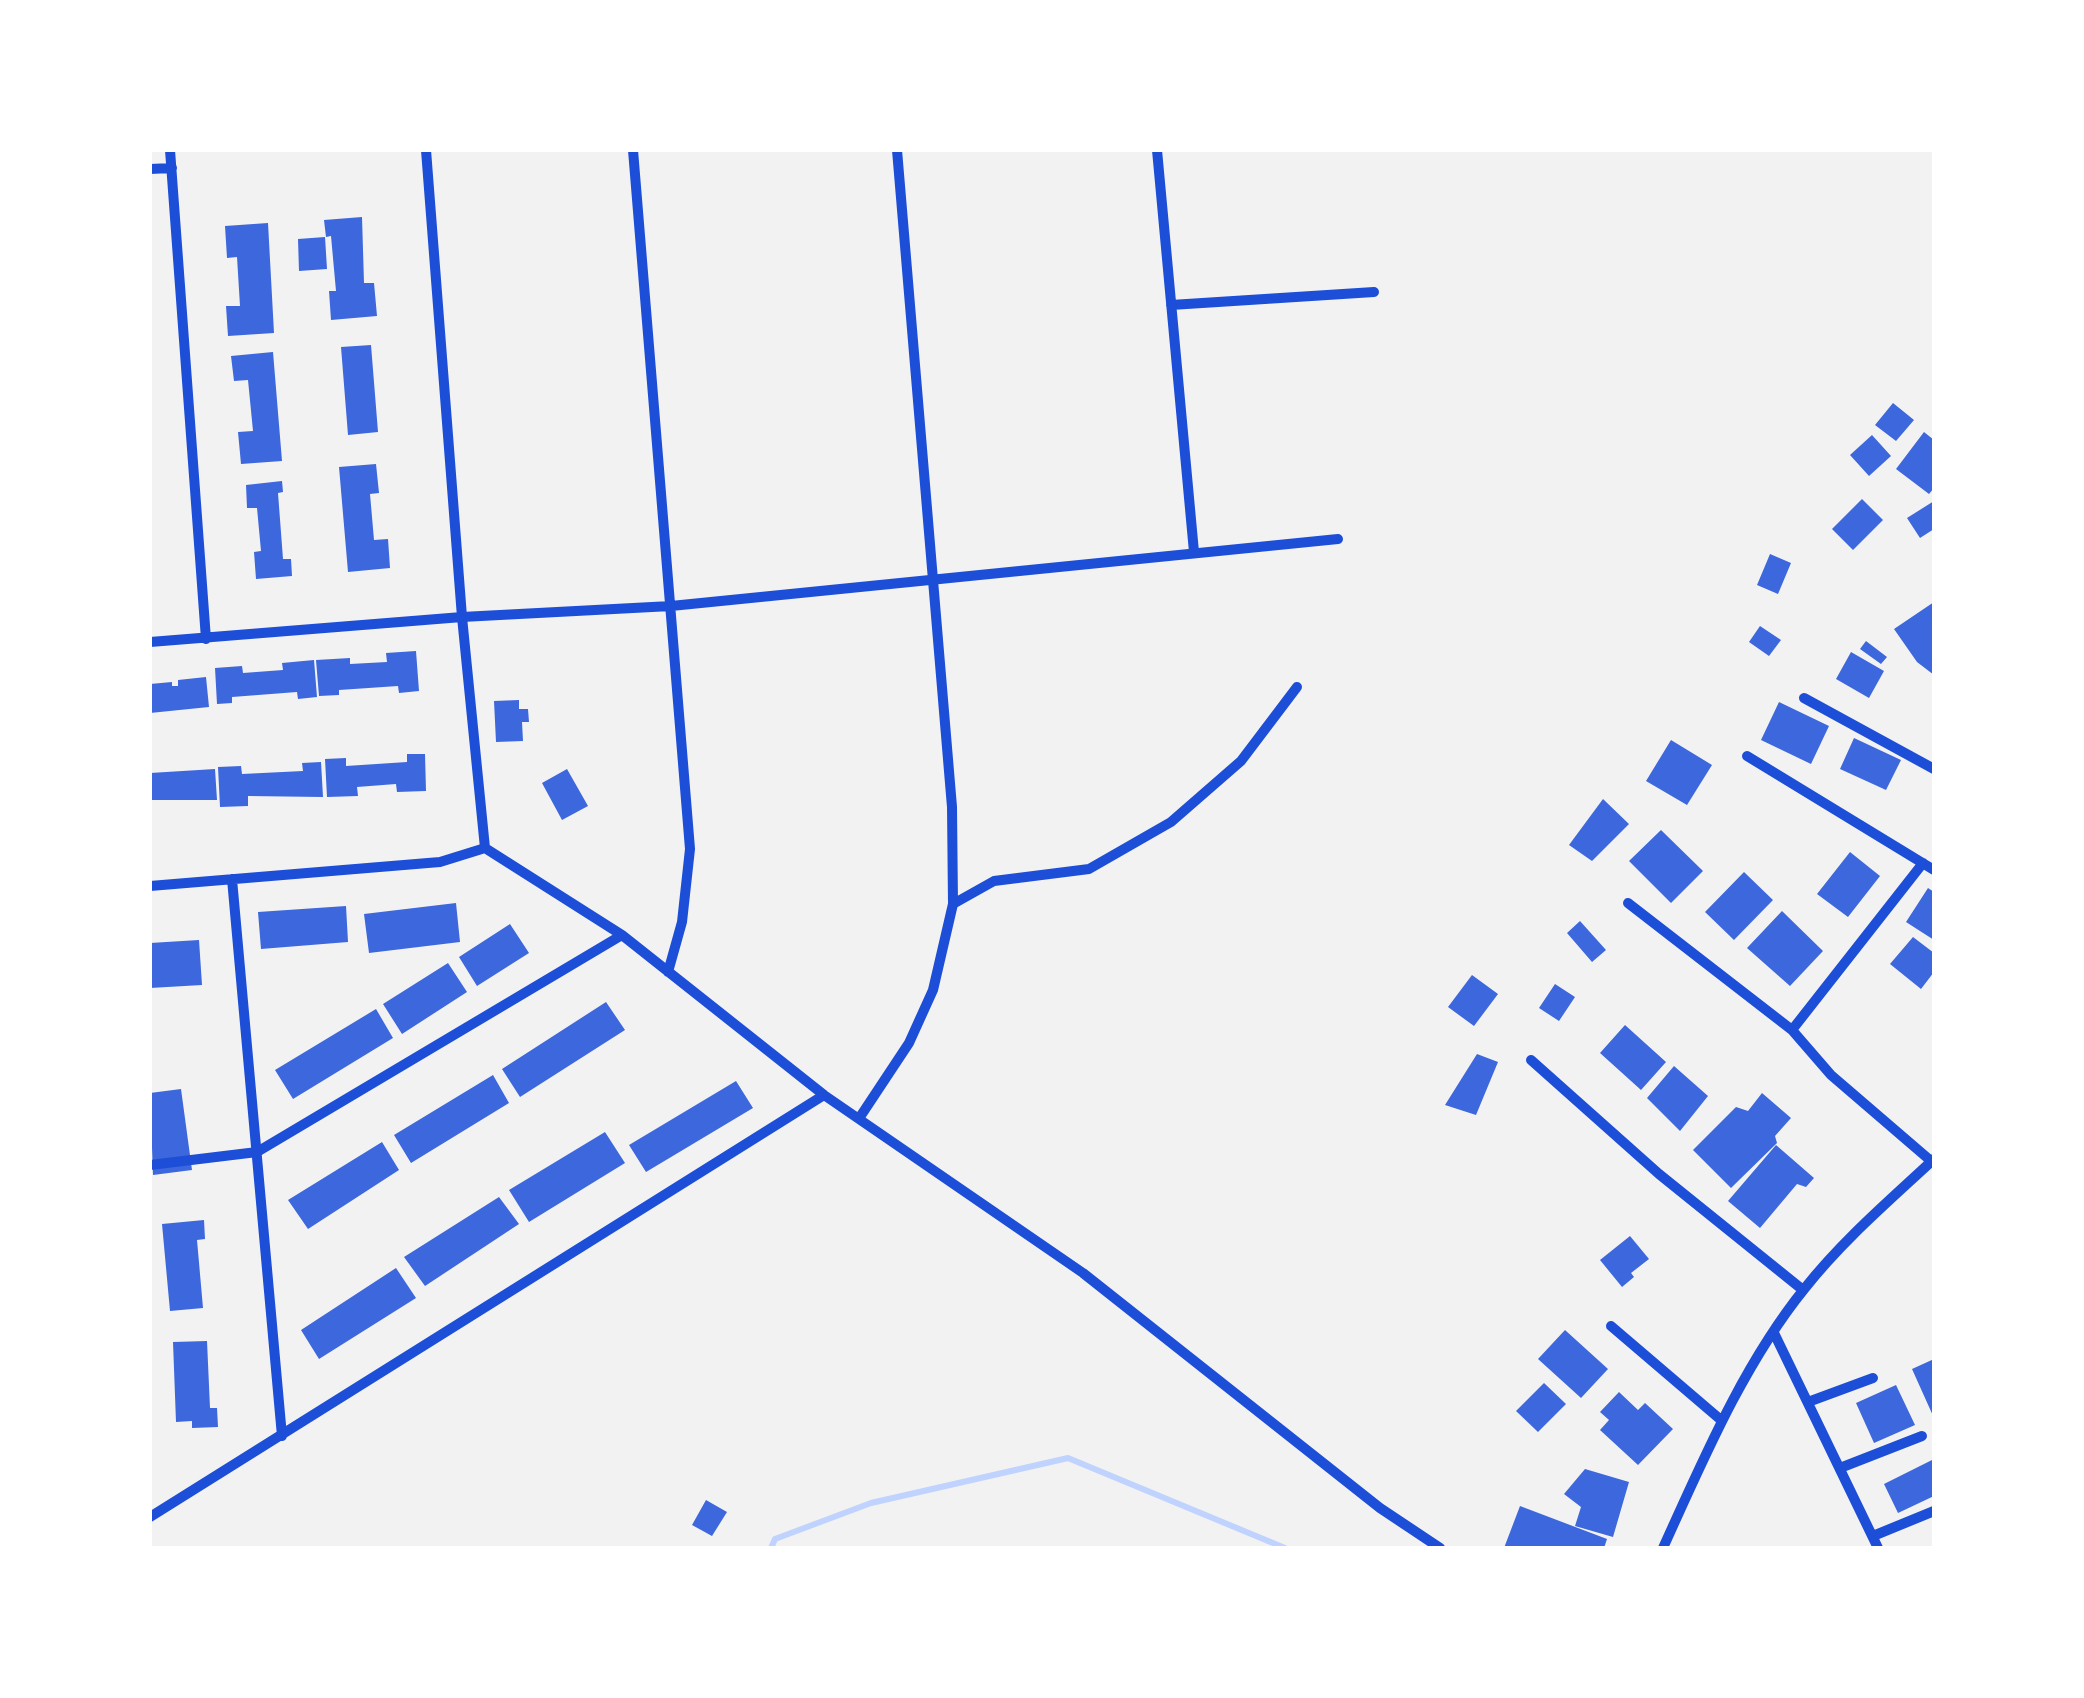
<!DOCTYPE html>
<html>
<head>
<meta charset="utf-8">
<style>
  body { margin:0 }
  #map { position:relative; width:2084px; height:1698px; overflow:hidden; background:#f2f2f2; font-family:"Asap Condensed",sans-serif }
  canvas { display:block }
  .frame { position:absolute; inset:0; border:152px solid #fff; pointer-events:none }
</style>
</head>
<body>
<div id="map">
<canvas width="2084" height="1698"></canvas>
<div class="frame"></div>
</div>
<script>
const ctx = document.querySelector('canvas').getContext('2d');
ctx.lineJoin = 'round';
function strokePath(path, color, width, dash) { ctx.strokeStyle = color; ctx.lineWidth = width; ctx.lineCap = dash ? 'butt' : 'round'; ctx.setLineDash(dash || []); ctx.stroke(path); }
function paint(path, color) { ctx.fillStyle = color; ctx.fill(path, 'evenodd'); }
const stream = new Path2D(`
  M771,1548L775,1539L871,1503L1068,1458L1285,1548`);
const building = new Path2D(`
  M362,217L364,283H374L377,316L331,320L329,291H336L331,236L326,237L324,220Z
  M268,223L274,333L228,336L226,306H240L237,257L227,258L225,226Z
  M325,237L327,269L299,271L298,239Z
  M371,345L378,432L348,435L341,347Z
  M273,352L282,461L241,464L238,432L253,431L248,380L234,381L231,356Z
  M1893,403L1914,420L1896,441L1875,425Z
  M1924,432L1934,440V488L1929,494L1896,469Z
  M1872,435L1891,456L1869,476L1850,455Z
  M376,464L379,493L370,494L374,540L388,539L390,568L348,572L339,467Z
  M282,481L283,492L278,493L283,559H291L292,576L256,579L254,552L261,551L257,508H247L246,485Z
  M1862,499L1883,520L1853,550L1832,529Z
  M1934,501V529L1920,538L1907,518Z
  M1770,554L1791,563L1778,594L1757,585Z
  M1934,602V675L1917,662L1894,629Z
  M1760,626L1781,640L1769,656L1749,642Z
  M1866,641L1887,657L1881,664L1860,649Z
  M416,651L419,691L399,693L398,686L339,690V695L319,696L316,660L350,658V664L387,662L386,653Z
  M1851,652L1884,671L1869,698L1836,679Z
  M314,660L317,697L298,699L297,692L232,697V703L217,704L215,668L242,666L243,673L283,670L282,663Z
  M206,677L209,707L150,713V684L172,682V686H178V680Z
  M519,700V709H528L529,722H522L523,741L496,742L494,701Z
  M1779,702L1829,726L1811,764L1761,740Z
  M1854,738L1901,760L1886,790L1840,769Z
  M1671,740L1712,765L1687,805L1646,781Z
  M407,754H425L426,791L397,792L396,784L357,787L358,796L327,797L325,759L346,758V766L407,762Z
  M321,762L323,797L248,796V806L220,807L218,767L241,766L242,774L303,771L302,763Z
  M215,769L217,800H150V773Z
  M567,769L588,806L562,820L542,783Z
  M1603,799L1629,824L1592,861L1569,845Z
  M1661,830L1703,871L1671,903L1629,861Z
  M1850,852L1880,876L1848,917L1817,894Z
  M1744,872L1773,900L1734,940L1705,912Z
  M1928,888L1934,892V940L1906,922Z
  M456,903L460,942L369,953L364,914Z
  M346,906L348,942L261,949L258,912Z
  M1782,911L1823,951L1790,986L1747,948Z
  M1580,921L1606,950L1592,962L1567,933Z
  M510,924L529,953L477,986L459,957Z
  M1913,937L1934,953V972L1921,989L1890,964Z
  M199,940L202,985L150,988V943Z
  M448,963L467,992L402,1034L383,1004Z
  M1472,975L1498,994L1474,1026L1448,1007Z
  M1555,984L1575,997L1559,1021L1539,1008Z
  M606,1002L625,1030L520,1097L502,1069Z
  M376,1009L393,1038L293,1099L275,1070Z
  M1625,1025L1666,1062L1641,1090L1600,1053Z
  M1477,1054L1498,1062L1476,1115L1445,1105Z
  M1674,1066L1708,1096L1680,1131L1647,1098Z
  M493,1075L509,1103L411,1163L394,1135Z
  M736,1081L753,1108L646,1172L629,1145Z
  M181,1089L192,1170L153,1175L150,1093Z
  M1762,1093L1791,1118L1775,1136L1777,1143L1731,1188L1693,1150L1736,1107L1748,1111Z
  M605,1132L625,1163L529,1222L509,1190Z
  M382,1142L399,1170L308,1229L288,1200Z
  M1776,1145L1814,1178L1806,1187L1797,1184L1760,1228L1728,1201Z
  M499,1197L519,1224L425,1286L404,1257Z
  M204,1220L205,1239L197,1240L203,1308L170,1311L162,1224Z
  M1630,1236L1649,1259L1631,1273L1634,1277L1622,1287L1600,1260Z
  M396,1268L416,1298L319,1359L301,1330Z
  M1565,1330L1608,1369L1581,1398L1538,1359Z
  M207,1341L210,1408H217L218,1427L192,1428V1421L176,1422L173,1342Z
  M1934,1359V1418L1912,1369Z
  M1544,1383L1566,1404L1538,1432L1516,1411Z
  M1896,1385L1915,1425L1874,1443L1856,1403Z
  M1619,1392L1638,1410L1645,1403L1673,1429L1638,1465L1600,1430L1609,1420L1600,1412Z
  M1932,1460L1934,1496L1898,1513L1884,1484Z
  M1585,1469L1629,1482L1613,1537L1575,1526L1581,1507L1564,1494Z
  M706,1500L727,1512L712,1536L692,1525Z
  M1520,1506L1607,1539L1604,1548H1504Z`);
const minor = new Path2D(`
  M170,150L206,639
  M426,150L462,617L485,848
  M633,150L690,849L682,922L668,972
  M1157,150L1194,552
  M150,169L172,168
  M1171,305L1374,292
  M150,642L462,617L671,606L1338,539
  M1804,698L1934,769
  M1747,756L1934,870
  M232,879L282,1436
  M150,886L440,862L485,848L622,935L824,1095L1083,1273L1380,1508L1440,1548
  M1628,903L1792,1030L1831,1075L1931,1161
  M953,904L994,881L1089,869L1171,822L1241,761L1297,687
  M1792,1030L1923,863
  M1531,1060L1659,1174L1803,1290
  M860,1117L909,1043L933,990L953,904L952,807L897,150
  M150,1165L257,1152L622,935
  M1611,1326L1721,1420
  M1774,1333L1878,1548
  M1808,1402L1873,1378
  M1840,1468L1922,1436
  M150,1517L824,1095
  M1873,1536L1934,1511
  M1663,1548C1703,1460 1744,1363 1805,1288C1843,1240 1890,1200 1934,1159`);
strokePath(stream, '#bfd3fe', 6);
paint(building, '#3d67dc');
strokePath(minor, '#1d4ed8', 10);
</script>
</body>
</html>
